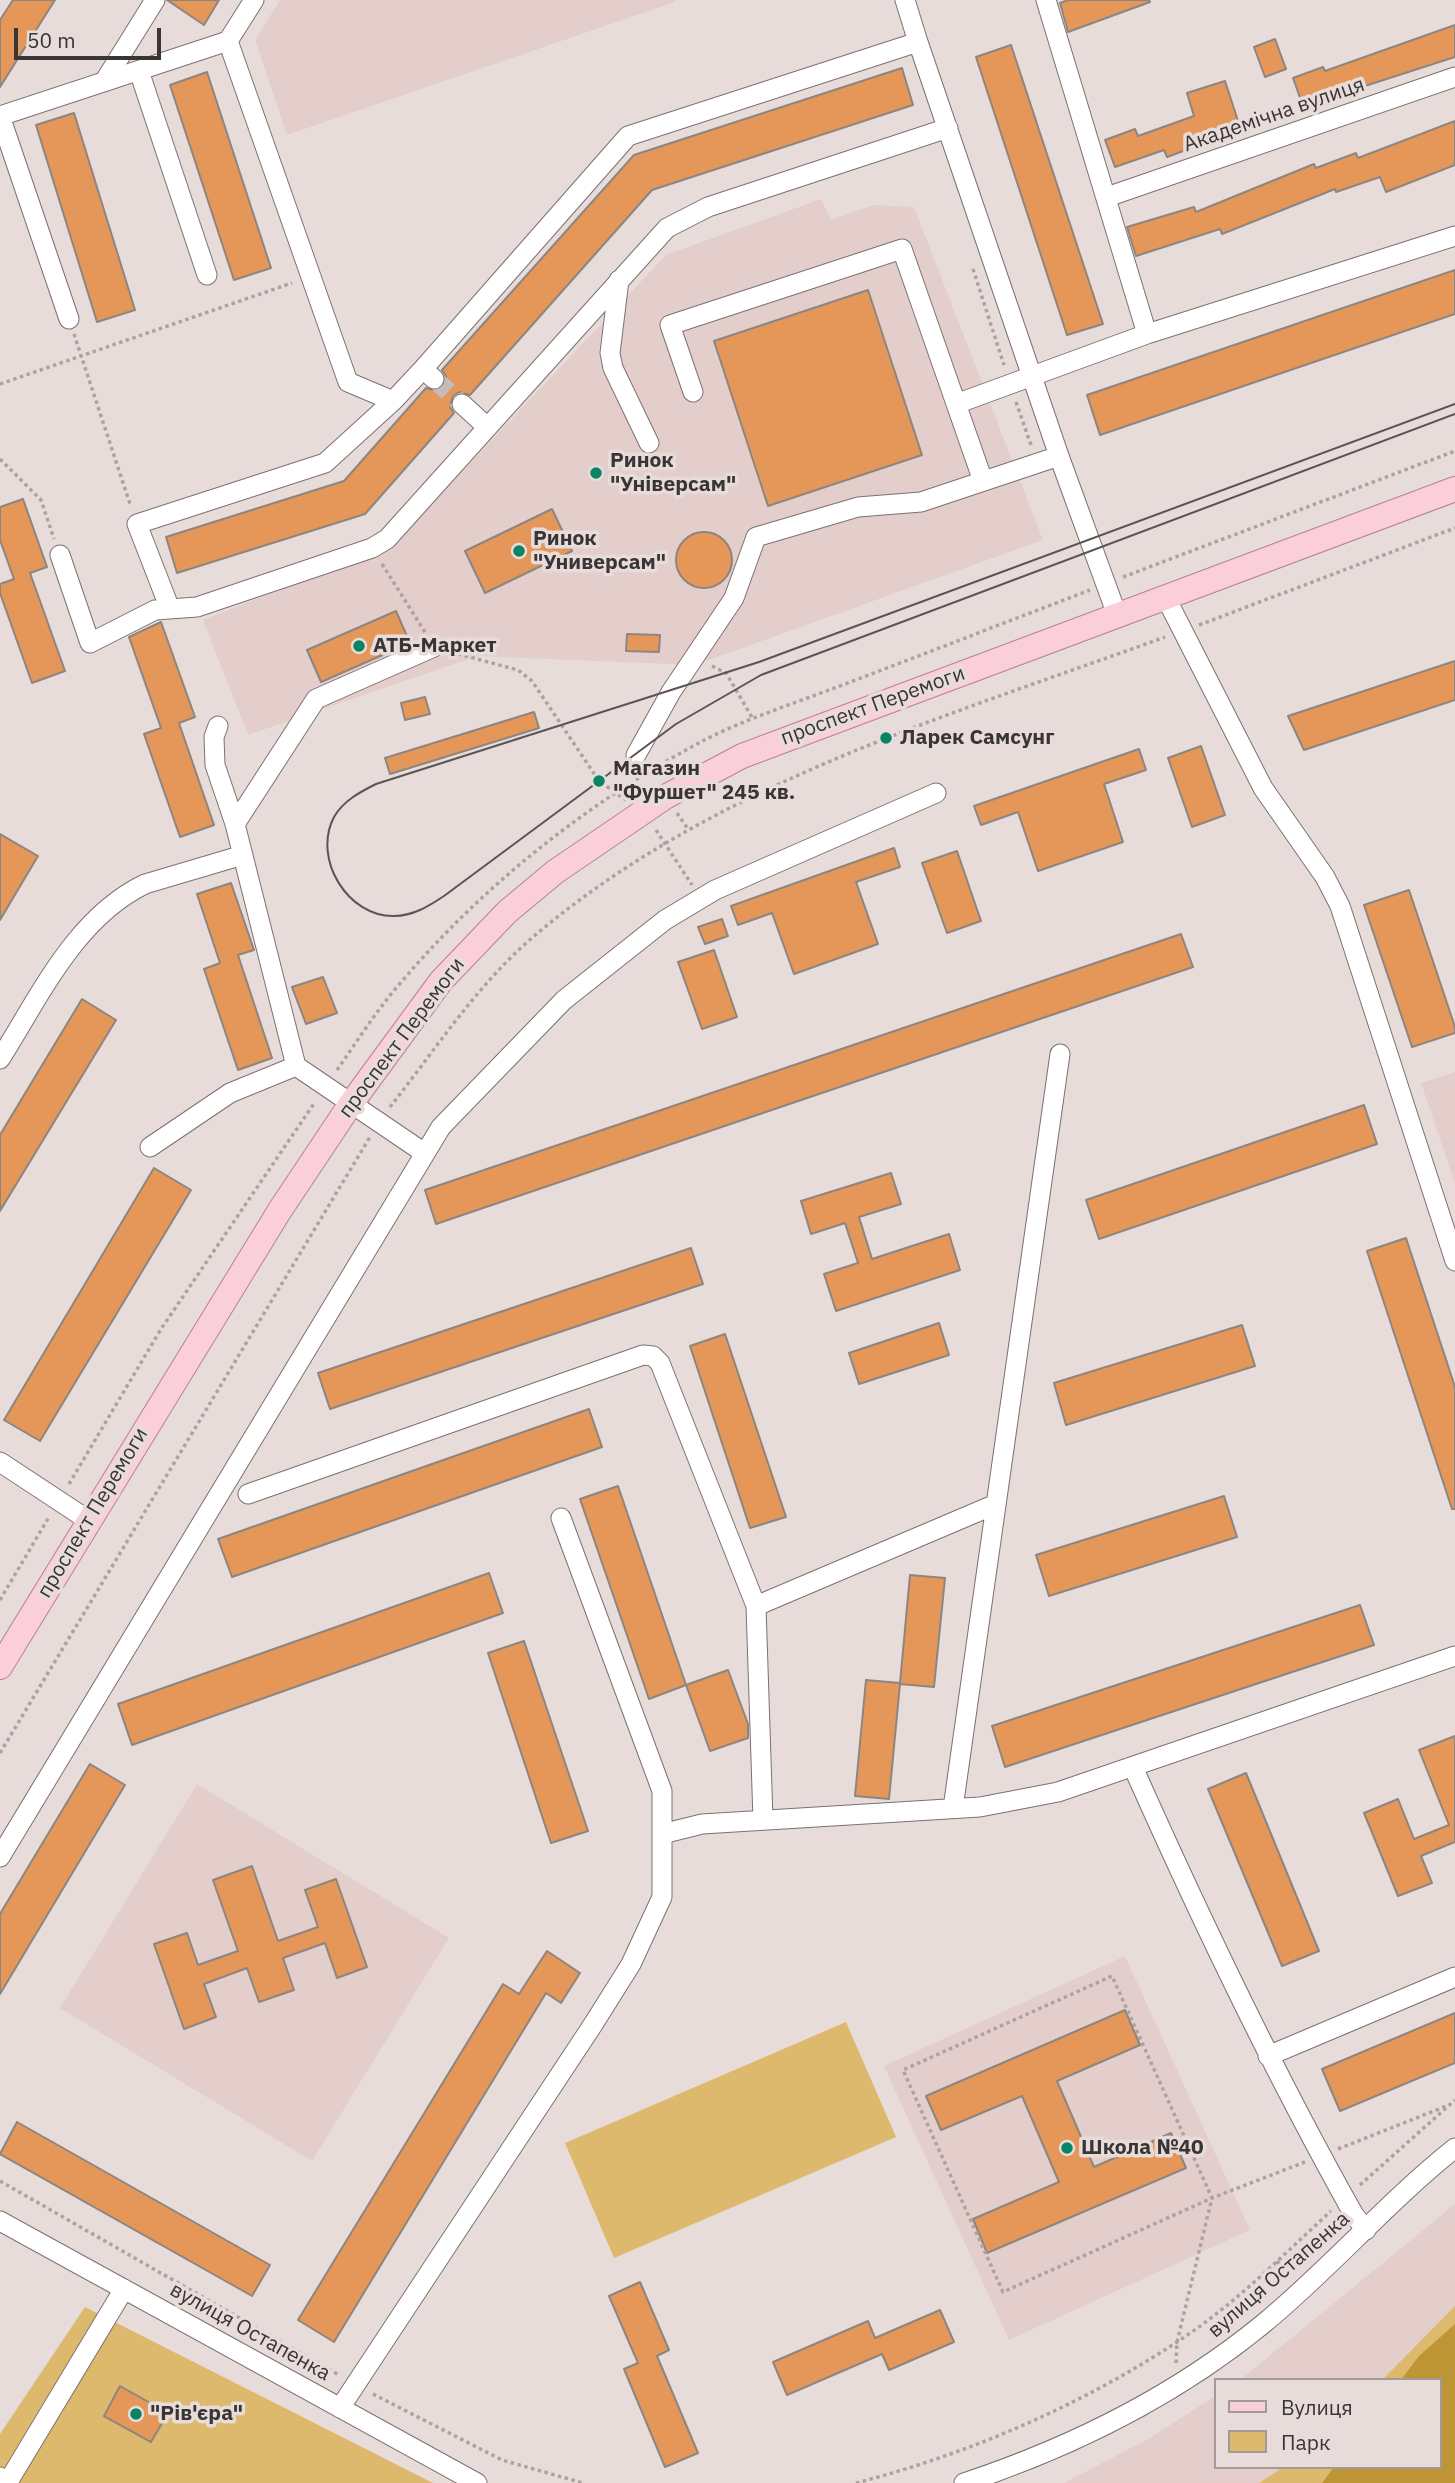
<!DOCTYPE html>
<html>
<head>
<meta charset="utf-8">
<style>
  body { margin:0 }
  #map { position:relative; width:1455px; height:2483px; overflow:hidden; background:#e8dcda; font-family:"IBM Plex Sans",sans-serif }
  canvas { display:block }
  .legend { position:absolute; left:1214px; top:2378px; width:228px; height:91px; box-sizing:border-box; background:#e8dcda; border:2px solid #a29998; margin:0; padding:9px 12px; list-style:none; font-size:21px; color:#393534 }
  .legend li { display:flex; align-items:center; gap:14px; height:35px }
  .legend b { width:35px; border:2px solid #a29998 }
  .scale { position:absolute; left:14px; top:28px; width:147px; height:32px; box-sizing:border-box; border:4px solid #393534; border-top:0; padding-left:9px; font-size:21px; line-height:24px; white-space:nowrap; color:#393534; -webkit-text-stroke:5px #e8dcda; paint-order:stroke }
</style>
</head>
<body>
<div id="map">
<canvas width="1455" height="2483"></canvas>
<ul class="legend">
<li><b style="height:9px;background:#facfda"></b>Вулиця</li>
<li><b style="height:19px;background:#dcb96d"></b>Парк</li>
</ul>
<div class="scale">50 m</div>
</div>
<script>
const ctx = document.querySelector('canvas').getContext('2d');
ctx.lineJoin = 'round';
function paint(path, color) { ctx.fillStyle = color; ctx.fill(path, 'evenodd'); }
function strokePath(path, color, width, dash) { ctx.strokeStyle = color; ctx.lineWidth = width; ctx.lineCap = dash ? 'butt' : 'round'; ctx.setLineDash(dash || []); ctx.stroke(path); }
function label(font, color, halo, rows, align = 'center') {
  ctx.font = font + ' "IBM Plex Sans",sans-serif'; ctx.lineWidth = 7; ctx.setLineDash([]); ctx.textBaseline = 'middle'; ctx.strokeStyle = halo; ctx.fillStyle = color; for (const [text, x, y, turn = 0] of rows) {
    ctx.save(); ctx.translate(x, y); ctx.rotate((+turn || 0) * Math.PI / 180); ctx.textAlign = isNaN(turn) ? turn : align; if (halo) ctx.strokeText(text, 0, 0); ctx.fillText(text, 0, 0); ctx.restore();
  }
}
const built = new Path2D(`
  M280,0H675V2L287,135L255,40Z
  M821,199L831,220L873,205L914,207L1043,540L695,665L477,656L248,735L203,620L392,546L666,255Z
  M1455,1072V1184L1421,1083Z
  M197,1784L449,1938L312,2161L60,2008Z
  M1125,1956L1250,2230L1009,2340L884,2066Z
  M1455,2204V2306L1382,2380H1240Z
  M1215,2396V2467H1283L1259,2483H1064L1150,2438Z`);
const green = new Path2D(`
  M846,2022L896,2137L614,2258L565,2143Z
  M1455,2306V2483H1259L1283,2467H1439V2380H1382Z
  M85,2307L433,2483H0V2434Z`);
const forest = new Path2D(`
  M1455,2324V2483H1322L1334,2467H1439V2380H1401L1419,2356Z`);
const building = new Path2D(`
  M13,0H55L0,87V20Z
  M167,0H219L204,25Z
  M1068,0H1149L1150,2L1068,32L1060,3Z
  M1455,25V57L1303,106L1293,78L1323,67L1325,71Z
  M1275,39L1286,69L1265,77L1254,47Z
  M1011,45L1103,324L1067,335L976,57Z
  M902,68L913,105L652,190L470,395L459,392L453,396L450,407L454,413L365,514L177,573L166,537L344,481L426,388L437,391L443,387L446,376L442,370L634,155Z
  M207,72L271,268L234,280L170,85Z
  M1225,81L1240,127L1195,142L1197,146L1167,157L1164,150L1115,167L1105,140L1135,129L1138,136L1194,116L1187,93Z
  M74,113L135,310L97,322L36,125Z
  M1455,121V165L1386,192L1380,177L1336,192L1335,189L1222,234L1220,229L1136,256L1127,227L1194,207L1196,212L1314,164L1316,168L1356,153L1358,158Z
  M1455,270V314L1100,435L1087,395Z
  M868,290L922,455L768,506L714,341Z
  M23,499L47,567L30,573L65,671L32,683L0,593V584L14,579L0,540V507Z
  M552,509L572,551L485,593L465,551Z
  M676 560a28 28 0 1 1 56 0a28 28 0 1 1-56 0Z
  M396,611L410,643L321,682L307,650Z
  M161,622L195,717L179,723L214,825L180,837L144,734L161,728L129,637Z
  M627,634L660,635L659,652L626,651Z
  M1455,661V700L1304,750L1288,716Z
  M425,697L430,714L405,720L401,703Z
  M534,712L539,728L390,774L385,758Z
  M1201,746L1225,815L1192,827L1168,758Z
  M1139,749L1146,770L1104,784L1123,842L1038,871L1018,812L981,825L974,806Z
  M0,834L38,856L0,920Z
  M894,848L900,867L856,882L878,944L794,974L772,913L738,925L731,906Z
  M957,851L981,921L947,933L922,863Z
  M231,883L254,950L238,955L272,1058L238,1070L204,969L220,963L197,894Z
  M1409,890L1455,1027V1033L1412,1047L1364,905Z
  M722,919L728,936L705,944L698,927Z
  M1181,934L1193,967L436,1224L425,1190Z
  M714,950L737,1017L702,1029L678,962Z
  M323,977L337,1013L306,1024L292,987Z
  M82,999L116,1020L0,1211V1135Z
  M1364,1105L1377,1144L1099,1239L1086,1200Z
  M154,1168L191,1190L40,1441L4,1420Z
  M891,1173L901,1204L859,1217L872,1259L949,1234L960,1270L836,1311L824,1274L858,1263L845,1223L811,1234L801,1201Z
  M1406,1238L1455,1387V1509H1452L1367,1251Z
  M691,1248L703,1284L330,1409L318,1373Z
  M939,1323L949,1355L859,1384L849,1353Z
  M1242,1325L1255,1366L1066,1425L1054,1383Z
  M725,1334L786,1517L750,1528L690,1346Z
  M589,1409L602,1447L232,1577L218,1539Z
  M618,1486L686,1685L649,1699L580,1499Z
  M1224,1496L1237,1537L1049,1596L1036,1555Z
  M489,1573L503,1613L132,1745L118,1704Z
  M910,1575L945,1578L934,1687L900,1684L889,1799L855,1796L866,1680L900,1683Z
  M1360,1605L1374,1645L1005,1767L992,1726Z
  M524,1641L588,1831L551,1843L488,1653Z
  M728,1670L748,1724V1738L710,1751L686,1685Z
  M1455,1736V1842L1421,1856L1432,1883L1398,1896L1364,1813L1398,1799L1414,1839L1449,1825L1419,1750Z
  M90,1764L125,1785L0,1994V1914Z
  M1246,1773L1319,1951L1282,1966L1208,1789Z
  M252,1866L278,1941L318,1927L305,1890L336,1879L367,1967L337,1978L325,1943L283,1958L294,1990L259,2002L247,1968L204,1984L216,2017L184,2029L154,1944L187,1933L198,1965L238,1951L213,1880Z
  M547,1951L580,1973L561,2003L546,1993L334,2342L298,2320L503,1984L519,1994Z
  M1125,2010L1140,2045L1057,2081L1094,2167L1171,2133L1186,2168L987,2253L973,2219L1059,2182L1022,2096L941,2130L926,2096Z
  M1455,2013V2063L1340,2111L1322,2069Z
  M17,2122L270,2265L252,2296L0,2154Z
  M640,2282L669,2350L657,2356L698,2453L665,2467L624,2369L638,2363L609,2296Z
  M940,2310L954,2342L889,2370L882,2354L787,2395L773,2362L868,2321L875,2338Z
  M120,2386L168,2413L151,2442L104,2416Z`);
const minorTunnel = new Path2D(`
  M434,379L462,404`);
const path = new Path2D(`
  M973,269L1004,365
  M74,334L131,507
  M0,384L292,283
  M1016,402L1031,445
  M0,459L41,500L54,539
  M382,564L425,632
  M1123,577L1455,451
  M1199,625L1455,528
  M451,652L518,670L532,681L599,781L626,800
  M712,666L726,673L753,719
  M677,813L688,829
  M656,830L692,885
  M337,1070C358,1040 378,1008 403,980C484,885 585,805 695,745C739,721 790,705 837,687C922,655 1006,622 1090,590
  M390,1107C435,1050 477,985 533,937C714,783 946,717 1165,637
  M69,1484L161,1329L315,1102
  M0,1600L49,1517
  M0,1753L370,1137
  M1338,2149L1449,2105
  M0,2181L339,2375
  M1360,2185L1455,2100
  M1277,2261L1289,2276
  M1176,2363L1177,2342L1212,2198L1112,1976L903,2070L1003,2292L1212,2198L1305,2162
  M373,2394L502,2460L583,2483
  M856,2483C968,2454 1080,2406 1177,2342C1234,2305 1281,2257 1331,2211`);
const minor = new Path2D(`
  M254,0L228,41L348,382L393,401L423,369L434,379
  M905,0L918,42
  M1046,0L1147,334
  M139,71L207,275
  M104,82L155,0
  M1107,197L1455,77
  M619,280L610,353L613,368L649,443
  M69,319L0,116L228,41
  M423,369L628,136L918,42L1059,456L1117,615
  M693,392L670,325L902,249L983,481
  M462,404L486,426
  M956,404L1147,334L1455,236
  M60,555L90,643L155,610L197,607L372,548L387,539L667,228L708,207L948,128
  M1166,598L1263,788L1325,877L1340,906L1455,1261
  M170,609L137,524L325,463L393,401
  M218,726L214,737L215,765L235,824L296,1066L423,1152
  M636,755L671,692L734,598L756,537L858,507L921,502L1059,456
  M235,824L316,699L434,647
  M0,1059C40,996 75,918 145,884L243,855
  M150,1147L230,1093L296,1066
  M0,1462L88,1520
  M248,1494L643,1355L653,1356L660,1363L756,1606L763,1820
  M756,1606L996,1504
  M1133,1767C1201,1920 1272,2069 1354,2215L1366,2230
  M953,1808L1060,1054
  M662,1834L702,1824L980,1807L1058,1792L1455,1656
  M0,1857L441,1127L564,1000L665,920L715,890L936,793
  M1268,2056L1455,1977
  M0,2221L477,2483
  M340,2408L594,2023L631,1964L662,1897V1791L561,1518
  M0,2477L8,2482L124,2289
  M964,2483C1072,2447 1175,2396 1263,2324C1330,2269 1387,2202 1455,2148`);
const major = new Path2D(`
  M0,1667L280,1210L350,1105L441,981L507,912L555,872L665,797L742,756L1455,489`);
const tram = new Path2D(`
  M1455,404L759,662L376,784C360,792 343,801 334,817C312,859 348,917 394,916C413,916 429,906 444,896L676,724L761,675L1455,414`);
const markers = [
  [596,473,7,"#088364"],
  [519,551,7,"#088364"],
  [359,646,7,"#088364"],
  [886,738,7,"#088364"],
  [599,781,7,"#088364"],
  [1067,2148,7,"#088364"],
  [136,2414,7,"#088364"]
];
const streetNames = [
  ["Академічна вулиця",1274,115,-19],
  ["проспект Перемоги",873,706,-20],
  ["проспект Перемоги",402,1038,-53],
  ["проспект Перемоги",93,1513,-59],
  ["вулиця Остапенка",1279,2275,-41],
  ["вулиця Остапенка",250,2332,29]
];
const poiNames = [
  ["Ринок",610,461],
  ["\"Універсам\"",610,485],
  ["Ринок",533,539],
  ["\"Универсам\"",533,563],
  ["АТБ-Маркет",373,646],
  ["Ларек Самсунг",900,738],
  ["Магазин",613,769],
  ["\"Фуршет\" 245 кв.",613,793],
  ["Школа №40",1081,2148],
  ["\"Рів'єра\"",150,2414]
];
paint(built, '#e3cecb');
paint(green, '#dcb96d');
paint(forest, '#be9534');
paint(building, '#e5975a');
strokePath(building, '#8d857f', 2);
strokePath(minorTunnel, '#c5bbb9', 19, [19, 10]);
strokePath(minor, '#7c7170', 21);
strokePath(major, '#b48490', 26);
strokePath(path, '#aca3a1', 3.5, [3.5, 3.5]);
strokePath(minor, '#fff', 19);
strokePath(major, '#facfda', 24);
strokePath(tram, '#5a5554', 2);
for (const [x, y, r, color] of markers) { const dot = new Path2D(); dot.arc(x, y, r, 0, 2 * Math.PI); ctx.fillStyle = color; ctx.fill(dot); strokePath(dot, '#e8dcda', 2.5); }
label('21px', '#393534', '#e8dcda', streetNames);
label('bold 21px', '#393534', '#e8dcda', poiNames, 'left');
</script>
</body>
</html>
